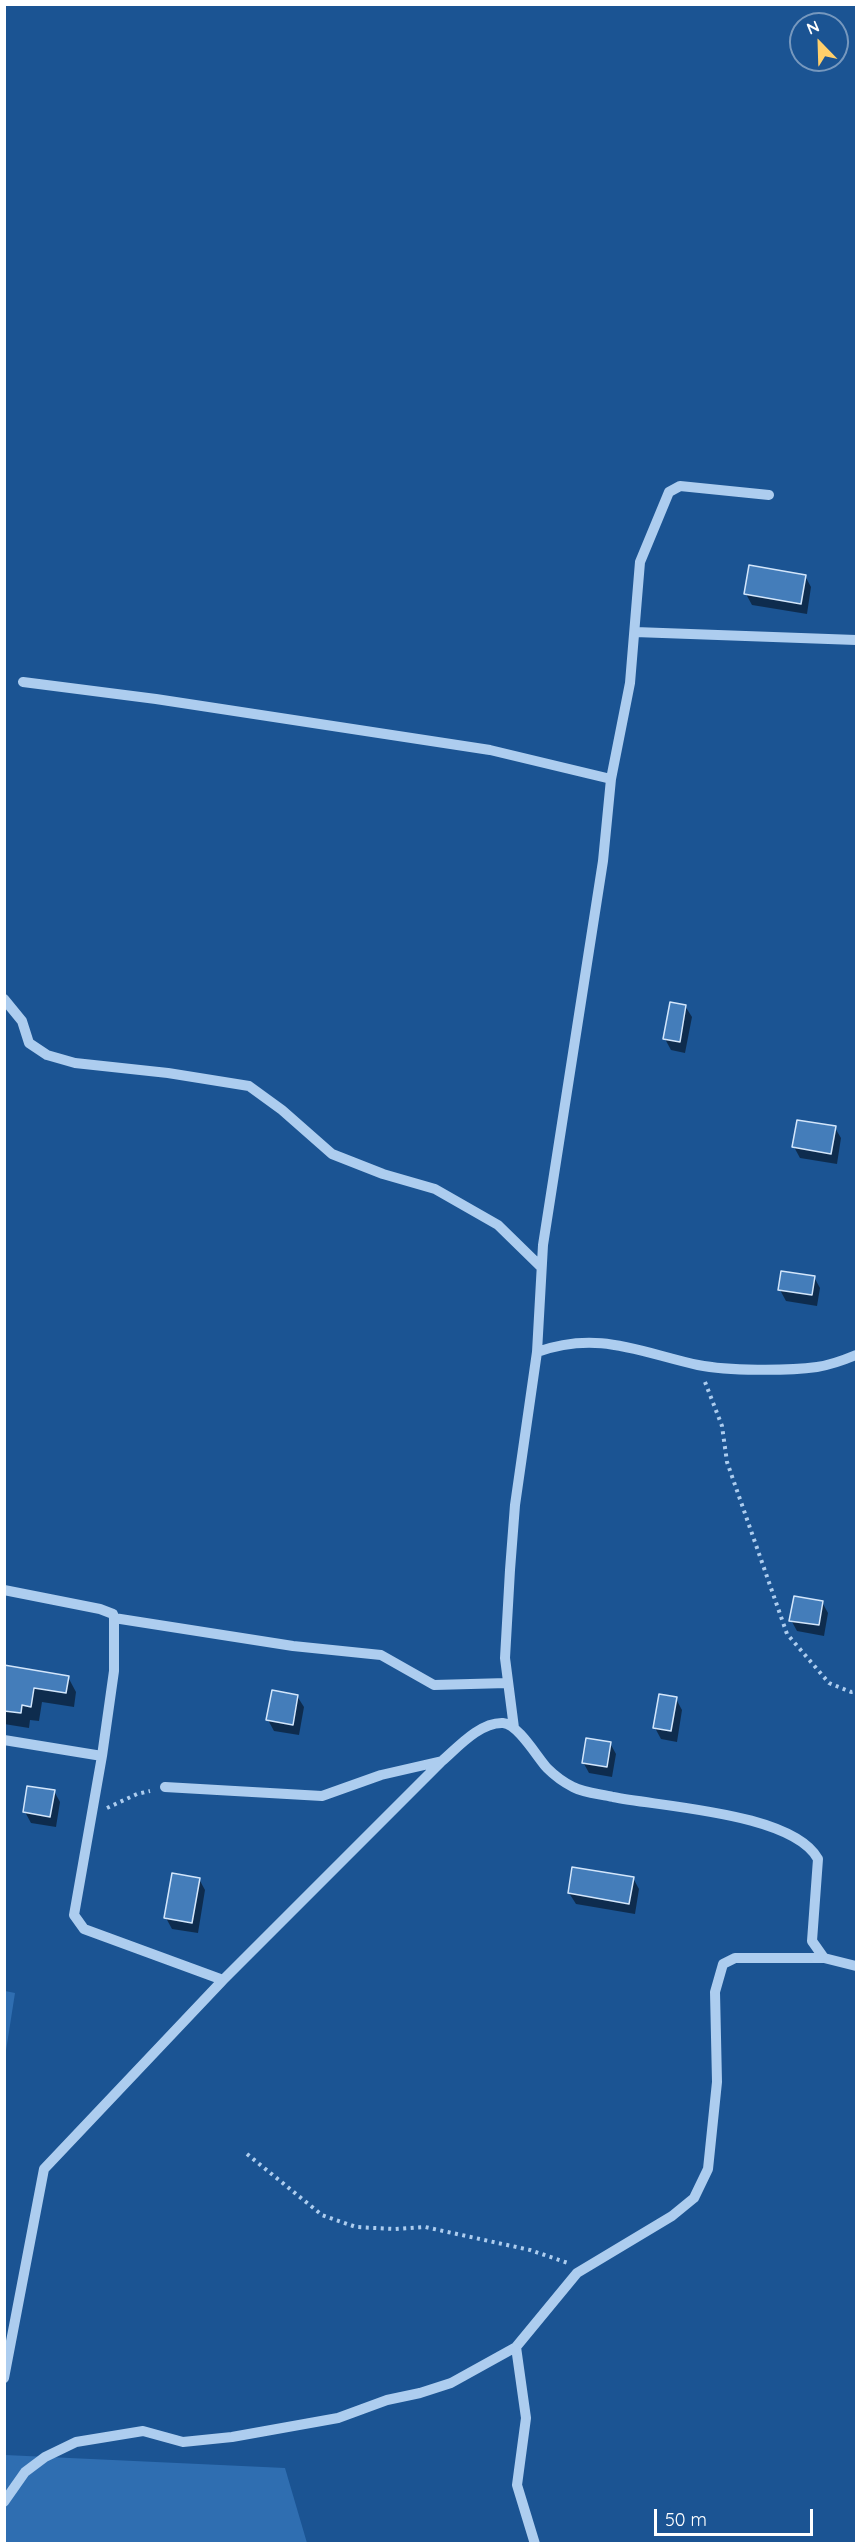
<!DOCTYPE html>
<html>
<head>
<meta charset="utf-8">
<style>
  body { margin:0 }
  #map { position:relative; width:861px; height:2548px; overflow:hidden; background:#1b5493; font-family:Quicksand,sans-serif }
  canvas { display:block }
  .frame { position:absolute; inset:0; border:6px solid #fff; pointer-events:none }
  .north { position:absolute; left:789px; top:12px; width:60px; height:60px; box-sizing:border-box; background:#1b5493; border:2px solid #7698be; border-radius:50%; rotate:337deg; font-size:16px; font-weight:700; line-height:24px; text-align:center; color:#fff }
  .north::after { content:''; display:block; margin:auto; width:21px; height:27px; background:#ffcf6b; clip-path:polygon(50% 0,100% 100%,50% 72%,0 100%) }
  .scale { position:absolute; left:654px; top:2509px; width:159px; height:27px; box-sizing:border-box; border:3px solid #fff; border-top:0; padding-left:8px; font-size:18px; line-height:21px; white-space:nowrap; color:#fff; -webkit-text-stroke:4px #1b5493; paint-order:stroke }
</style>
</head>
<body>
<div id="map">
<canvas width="861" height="2548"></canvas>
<div class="frame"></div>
<div class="north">N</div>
<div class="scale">50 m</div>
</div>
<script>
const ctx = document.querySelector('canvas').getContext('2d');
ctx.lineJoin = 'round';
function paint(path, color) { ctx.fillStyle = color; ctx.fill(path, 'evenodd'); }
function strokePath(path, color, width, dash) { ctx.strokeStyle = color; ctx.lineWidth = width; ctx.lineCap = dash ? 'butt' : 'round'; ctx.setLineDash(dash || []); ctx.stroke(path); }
const green = new Path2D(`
  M5,1991L15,1993L5,2057L4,1991Z
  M5,2455L285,2468L307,2543L5,2544Z`);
const shadow = new Path2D(`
  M805,576L811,587L807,614L752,605L746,594Z
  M685,1006L692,1017L685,1053L671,1050L665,1039Z
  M835,1128L841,1138L837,1164L800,1158L794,1147Z
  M814,1277L820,1288L817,1306L786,1301L780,1290Z
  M822,1602L828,1613L824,1636L797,1631L791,1620Z
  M4,1669L68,1677L76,1692L74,1707L42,1702L39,1721L30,1720L29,1728L4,1724Z
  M297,1696L304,1707L299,1735L274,1731L268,1720Z
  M676,1699L682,1710L677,1742L661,1739L655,1728Z
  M610,1743L616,1754L612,1777L589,1773L583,1762Z
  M54,1791L60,1802L56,1827L31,1823L25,1812Z
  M633,1878L639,1889L635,1914L576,1904L569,1893Z
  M199,1879L205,1890L198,1933L172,1929L166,1918Z`);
const building = new Path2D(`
  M749,565L806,575L801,604L744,594Z
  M670,1002L686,1005L680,1042L663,1039Z
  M797,1120L836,1126L831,1154L792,1147Z
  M781,1271L815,1276L812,1295L778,1290Z
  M794,1596L823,1601L819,1625L789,1621Z
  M4,1665L69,1676L66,1693L34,1688L31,1707L22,1705L21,1713L4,1711Z
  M272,1690L298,1695L293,1725L266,1720Z
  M659,1694L677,1697L671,1731L653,1728Z
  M586,1738L611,1742L607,1767L582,1763Z
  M27,1786L55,1790L50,1817L23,1812Z
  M572,1867L634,1877L629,1904L568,1893Z
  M172,1873L200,1878L192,1923L164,1918Z`);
const path = new Path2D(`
  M705,1382L722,1426L727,1462L787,1634L829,1683L851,1692L856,1691
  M107,1808L137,1794L150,1791
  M247,2154L322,2215L356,2227L395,2229L425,2227L530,2250L568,2263`);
const minor = new Path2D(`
  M635,632L856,640
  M23,682L156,699L490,750L611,779
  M4,999L22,1021L29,1043L47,1055L75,1063L168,1073L249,1086L282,1110L332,1154L383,1174L435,1189L498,1225L541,1267
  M537,1352C598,1330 639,1352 698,1365C728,1371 787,1371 817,1367C830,1365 844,1360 856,1355
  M4,1590L100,1609L113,1614L114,1618V1671L102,1756L74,1915L84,1929L223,1980L442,1761C458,1747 480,1722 503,1723C518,1724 537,1757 547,1768C554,1775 565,1783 573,1787C584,1793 601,1794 613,1797C663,1807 793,1813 818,1859L812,1941L824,1958L856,1966
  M114,1618L293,1646L381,1655L434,1685L507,1683
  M514,1728L505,1658L510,1570L515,1505L537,1352L543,1245L603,861L611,779L630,683L640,562L669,492L680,486L769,495
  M4,1740L102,1756
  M165,1787L322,1796L381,1775L442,1761
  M516,2347L526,2418L517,2485L535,2544
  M4,2378L44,2169L223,1980
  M4,2502L25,2472L45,2457L76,2442L143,2431L183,2442L232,2437L338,2418L387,2400L420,2393L451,2383L516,2347L577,2273L672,2216L694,2198L708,2169L717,2082L715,1992L723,1964L735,1958H824`);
paint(green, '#2f6eb1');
paint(shadow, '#0007');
paint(building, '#447dba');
strokePath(building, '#d3e6fb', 1.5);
strokePath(path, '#adcdef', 4, [3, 4.5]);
strokePath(minor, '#adcdef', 10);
</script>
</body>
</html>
